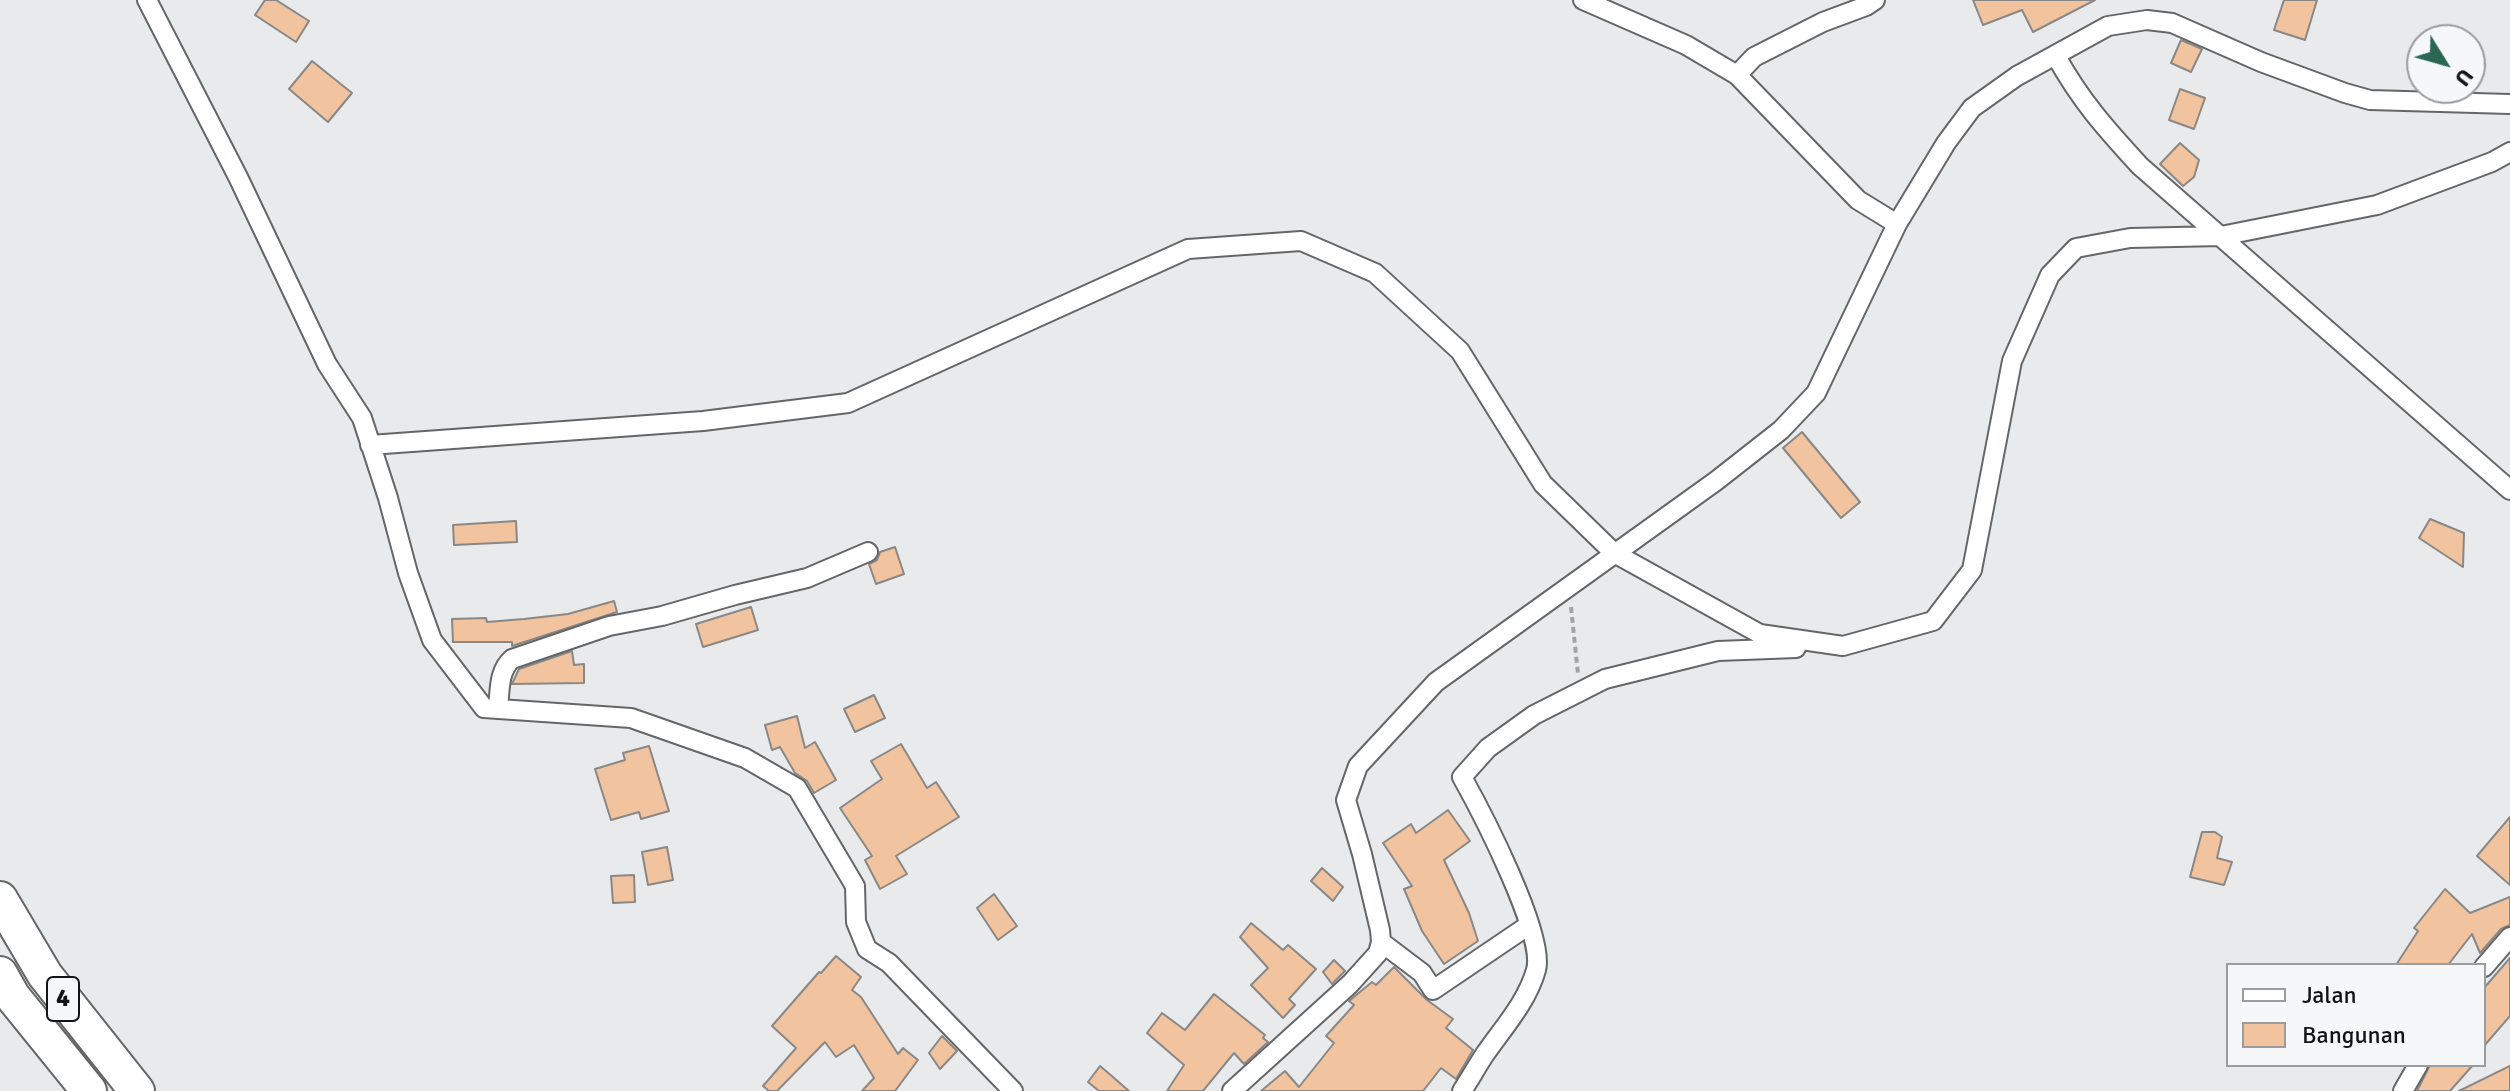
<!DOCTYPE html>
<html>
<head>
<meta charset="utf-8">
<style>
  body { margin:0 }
  #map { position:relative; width:2510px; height:1091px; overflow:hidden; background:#e8eaec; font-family:Signika,sans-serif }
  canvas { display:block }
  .legend { position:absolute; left:2226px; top:963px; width:260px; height:104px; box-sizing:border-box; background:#f6f7f9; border:2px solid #9b9c9d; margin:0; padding:10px 14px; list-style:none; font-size:24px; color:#121313 }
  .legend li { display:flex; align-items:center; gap:16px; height:40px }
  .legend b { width:40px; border:2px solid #9b9c9d }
  .north { position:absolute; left:2406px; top:24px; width:80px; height:80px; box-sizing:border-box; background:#f6f7f9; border:2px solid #9b9c9d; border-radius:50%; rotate:127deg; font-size:22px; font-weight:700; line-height:32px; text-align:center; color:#121313 }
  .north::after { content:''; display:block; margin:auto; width:28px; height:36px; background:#2a6752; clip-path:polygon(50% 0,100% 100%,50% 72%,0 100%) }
</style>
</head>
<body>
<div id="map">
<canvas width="2510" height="1091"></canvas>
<ul class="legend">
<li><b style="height:10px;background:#fff"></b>Jalan</li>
<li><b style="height:22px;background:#f1c39f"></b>Bangunan</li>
</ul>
<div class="north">U</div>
</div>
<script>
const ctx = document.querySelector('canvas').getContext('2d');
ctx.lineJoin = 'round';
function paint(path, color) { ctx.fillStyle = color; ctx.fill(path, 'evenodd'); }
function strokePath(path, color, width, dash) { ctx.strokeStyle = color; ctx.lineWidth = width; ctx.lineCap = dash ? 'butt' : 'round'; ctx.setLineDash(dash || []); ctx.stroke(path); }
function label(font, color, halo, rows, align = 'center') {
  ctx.font = font + ' Signika,sans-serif'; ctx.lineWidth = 7; ctx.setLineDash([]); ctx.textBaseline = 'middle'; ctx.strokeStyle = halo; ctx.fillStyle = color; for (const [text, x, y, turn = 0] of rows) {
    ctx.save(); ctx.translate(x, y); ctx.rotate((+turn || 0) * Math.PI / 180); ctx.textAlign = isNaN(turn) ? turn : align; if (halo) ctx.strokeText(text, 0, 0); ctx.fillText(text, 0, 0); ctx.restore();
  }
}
const building = new Path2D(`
  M265,0H276L309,21L296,42L255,15Z
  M1973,0H2095L2033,32L2022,10L1983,25Z
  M2284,0H2317L2305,40L2274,30Z
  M2181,40L2202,49L2191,72L2171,63Z
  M312,61L352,93L328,122L289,89Z
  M2180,89L2205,98L2194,129L2169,120Z
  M2180,143L2199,160L2194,177L2183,186L2160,164Z
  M1802,432L1860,502L1841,518L1783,448Z
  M2430,519L2464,533L2463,567L2419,538Z
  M516,521L517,542L454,545L453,525Z
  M895,547L904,574L876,584L869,564L877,560L880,552Z
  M614,601L617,612L512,646V642H453L452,619L486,618L487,622L524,619L568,614Z
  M751,607L758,630L703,647L696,624Z
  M572,651L574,665L584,664V683L512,684L519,669Z
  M874,695L885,718L855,732L844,709Z
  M797,716L805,748L815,742L836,780L814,793L807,781L795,773L780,747L772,750L765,725Z
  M901,744L927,788L936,782L959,817L896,856L907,874L880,889L865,860L872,856L840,808L882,779L871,761Z
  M649,746L669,811L641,819L639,812L611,820L595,769L625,760L623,753Z
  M1448,810L1470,841L1444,860L1469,913L1478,941L1444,964L1422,931L1404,889L1412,886L1383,843L1411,824L1416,833Z
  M2510,817V885L2477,856Z
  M2202,832H2215L2222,837L2217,858L2232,862L2224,885L2190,877Z
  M667,847L673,880L648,885L642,852Z
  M1322,868L1343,887L1333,901L1311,881Z
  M634,875L635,902L613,903L611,876Z
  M2445,889L2470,913L2510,897V925L2501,929L2480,953L2472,934L2448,965H2396L2418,931L2414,928Z
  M994,894L1017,926L998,940L977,908Z
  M1251,923L1283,950L1288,945L1316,969L1289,999L1295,1005L1283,1018L1251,985L1268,968L1240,937Z
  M836,956L861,977L852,990L861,997L898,1054L903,1048L918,1060L895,1091H862L874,1078L854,1045L836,1057L825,1042L777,1091H769L763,1086L796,1048L772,1026L819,972L821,973Z
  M2510,958V1016L2484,1046V988Z
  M1334,960L1345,971L1332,984L1323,972Z
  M1394,967L1427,1000L1453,1019L1446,1028L1473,1050L1456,1079L1441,1068L1423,1091H1261L1285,1071L1299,1087L1334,1043L1326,1036L1354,1005L1349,1001L1372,982L1376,985Z
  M1214,994L1265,1035L1263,1038L1268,1042L1244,1064L1234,1053L1203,1091H1167L1184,1065L1147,1033L1162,1013L1185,1030Z
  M942,1036L957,1051L940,1069L929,1053Z
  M2430,1065H2473L2450,1091H2417Z
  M1100,1066L1106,1071L1129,1091H1099L1088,1082Z
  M2510,1066V1091H2459Z`);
const path = new Path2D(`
  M1571,607L1578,674`);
const street = new Path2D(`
  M147,0L238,177L327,364L362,418L388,498L408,573L432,640L484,708L631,718L745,758L797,788L855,886L856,922L867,949L889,963L1013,1091
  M1583,0L1686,45L1737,75L1858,200L1897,224
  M2056,56C2080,100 2106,129 2140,166L2510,490
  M1737,75L1754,57L1823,22L1866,6L1875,0
  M370,445L703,421L848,403L1188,249L1301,241L1375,273L1460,351L1543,484L1614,553L1760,634L1843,646L1933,621L1972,570L2012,361L2050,275L2076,248L2130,238L2221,236L2377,205L2492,162L2510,152
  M498,709C500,692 498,671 512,659L609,626L662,616L735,595L807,578L868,552
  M1381,942L1422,973L1433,990L1529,925
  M2484,967L2510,937
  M1232,1091L1350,984L1378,953L1381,942L1380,930L1362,854L1346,800L1358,766L1436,682L1716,481L1781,430L1816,393L1897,224L1946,143L1972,108L2017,76L2108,26L2147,20L2172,23L2261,62L2345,93L2370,100L2510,104
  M1462,1091C1470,1079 1477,1066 1485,1054C1503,1028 1527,1002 1536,970C1546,936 1481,811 1462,777L1488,748L1534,715L1605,679L1718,651L1796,648
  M2403,1091L2418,1065`);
const highway = new Path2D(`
  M0,899L45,975L137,1091
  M0,974L13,997L89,1091`);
const shields = [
  [63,999,32]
];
const shieldNames = [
  ["4",63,999]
];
paint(building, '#f1c39f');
strokePath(building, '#8a8887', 2);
strokePath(street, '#646667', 22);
strokePath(highway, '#646667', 38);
strokePath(path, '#a2a3a5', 4, [6, 4]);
strokePath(street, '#fff', 18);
strokePath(highway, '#fff', 34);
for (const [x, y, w] of shields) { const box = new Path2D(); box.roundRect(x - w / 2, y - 22, w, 44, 6); ctx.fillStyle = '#f6f7f9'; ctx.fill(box); strokePath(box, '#121313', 2); }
label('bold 26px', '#121313', null, shieldNames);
</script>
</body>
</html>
